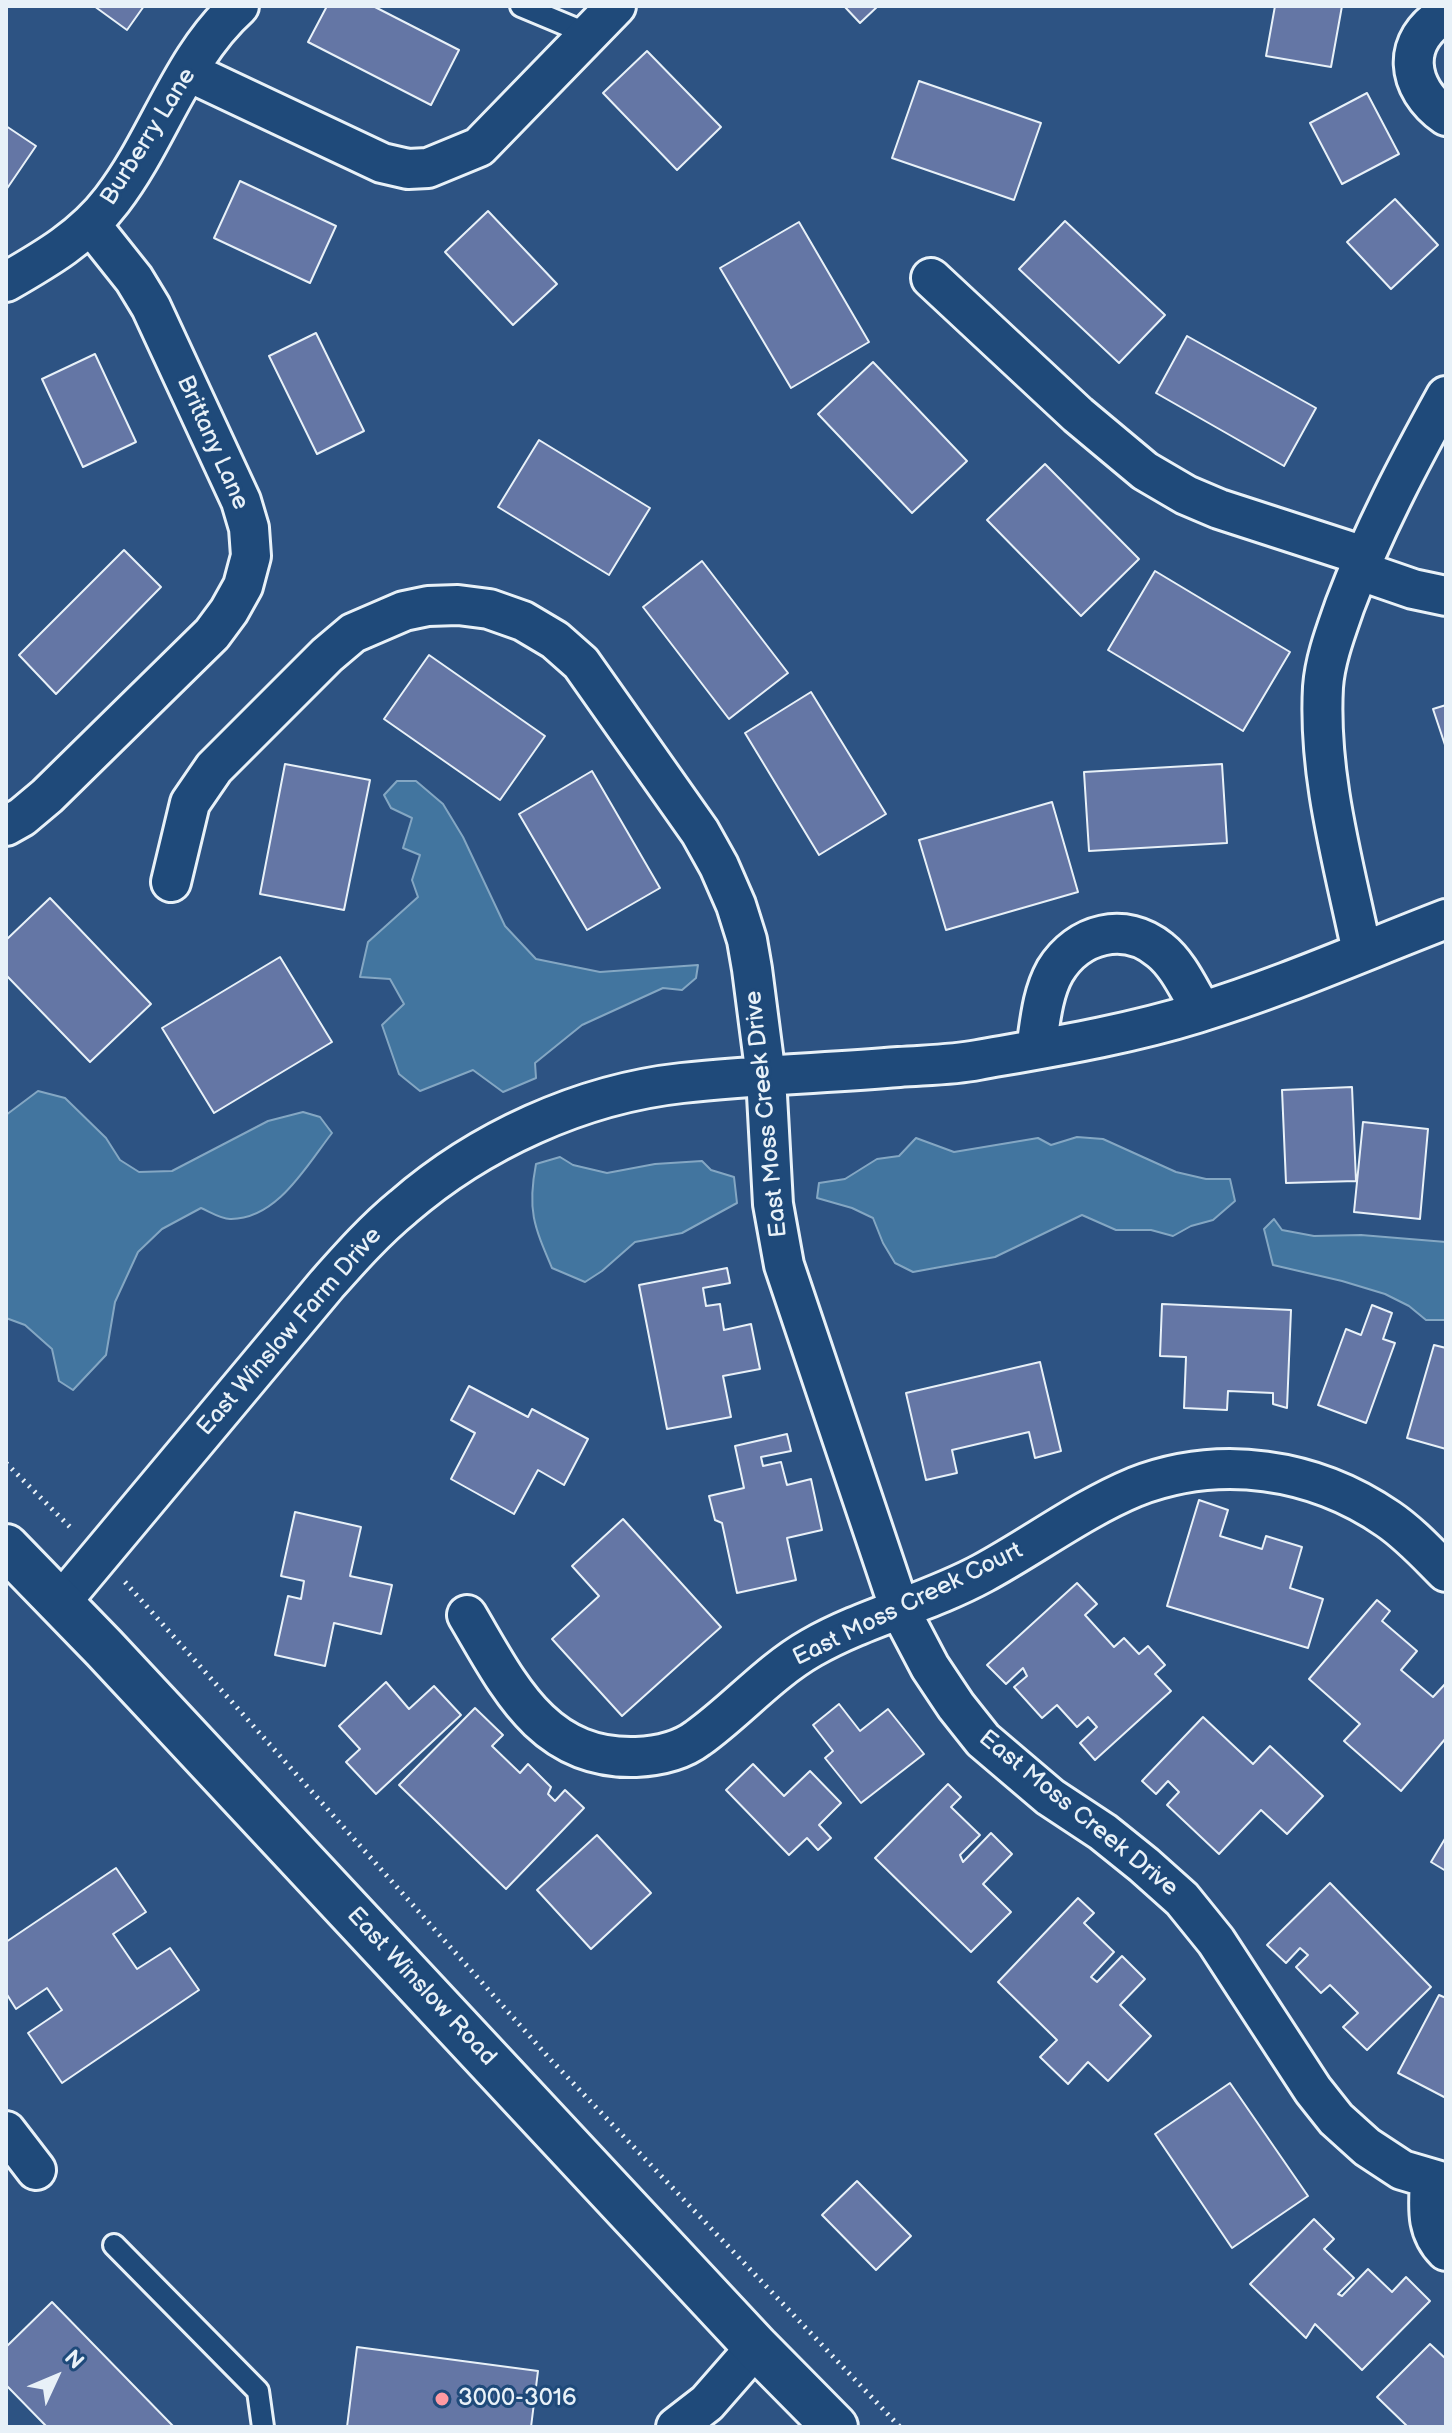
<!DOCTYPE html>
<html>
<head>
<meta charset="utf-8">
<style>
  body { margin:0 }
  #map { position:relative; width:1452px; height:2433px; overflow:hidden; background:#2d5383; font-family:"Balsamiq Sans",sans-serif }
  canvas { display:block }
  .frame { position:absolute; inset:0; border:8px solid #e8f1f8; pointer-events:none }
  .north { position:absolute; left:16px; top:2337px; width:80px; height:80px; -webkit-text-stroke:6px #1f4a7a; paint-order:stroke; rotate:46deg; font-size:22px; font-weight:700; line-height:32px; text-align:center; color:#e8f1f8 }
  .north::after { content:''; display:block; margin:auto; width:28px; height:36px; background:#e8f1f8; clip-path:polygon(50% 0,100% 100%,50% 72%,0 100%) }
</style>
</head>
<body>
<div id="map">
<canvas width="1452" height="2433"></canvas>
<div class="frame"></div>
<div class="north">N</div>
</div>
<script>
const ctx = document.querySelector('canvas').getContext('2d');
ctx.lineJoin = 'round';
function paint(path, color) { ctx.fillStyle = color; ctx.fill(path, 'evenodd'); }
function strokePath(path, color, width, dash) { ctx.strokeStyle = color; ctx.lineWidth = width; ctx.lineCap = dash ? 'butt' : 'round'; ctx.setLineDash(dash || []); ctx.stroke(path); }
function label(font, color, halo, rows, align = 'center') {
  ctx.font = font + ' "Balsamiq Sans",sans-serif'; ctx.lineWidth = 6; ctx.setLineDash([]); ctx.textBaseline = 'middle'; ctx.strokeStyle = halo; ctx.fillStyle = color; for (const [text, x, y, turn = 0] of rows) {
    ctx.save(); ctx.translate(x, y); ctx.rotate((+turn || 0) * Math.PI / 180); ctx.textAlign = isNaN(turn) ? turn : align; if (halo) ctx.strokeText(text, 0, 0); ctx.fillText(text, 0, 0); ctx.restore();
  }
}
const water = new Path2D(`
  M397,781H416L443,804L463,837L505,926L536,959L600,972L698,965L696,978L682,990L663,988L582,1025L535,1063L536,1078L503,1092L473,1070L420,1091L399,1074L382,1025L404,1004L390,979L360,977L368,942L418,897L412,880L420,855L403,848L412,818L391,808L384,795Z
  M38,1091L65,1098L106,1138L120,1160L139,1172L172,1171L268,1121L303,1112L320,1117L332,1133C307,1165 277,1220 230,1219C221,1219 210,1212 201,1208L162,1229L138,1252L115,1302L106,1355L73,1390L59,1381L52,1349L25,1325L6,1318V1115Z
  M1077,1137L1103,1139L1176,1172L1206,1179H1230L1235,1201L1213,1220L1191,1226L1173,1236L1151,1230H1116L1082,1215L995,1257L913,1272L895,1263L883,1243L873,1218L852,1208L817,1198L819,1183L845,1179L877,1159L899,1156L916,1138L954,1152L1038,1138L1051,1145Z
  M560,1157L573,1165L607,1173L655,1164L702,1161L711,1170L734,1177L737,1203L682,1233L635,1242L602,1271L585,1282L552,1268C534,1226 527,1210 536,1164Z
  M1274,1219L1282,1230L1314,1236L1361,1235L1446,1242V1320H1426L1409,1306L1385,1294L1342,1281L1273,1265L1264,1229Z`);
const building = new Path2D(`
  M94,6H144L127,30Z
  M327,6H373L459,50L431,105L308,42Z
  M844,6H878L860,23Z
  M1275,6H1342L1331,67L1266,56Z
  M647,51L721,127L677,170L603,93Z
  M919,81L1041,123L1014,200L892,158Z
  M1367,93L1399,154L1342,184L1310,123Z
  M6,126L36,146L6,190Z
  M240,181L336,226L310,283L214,238Z
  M1395,199L1438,245L1391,289L1347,242Z
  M488,211L557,284L513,325L445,252Z
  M1065,221L1165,315L1119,363L1019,269Z
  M799,222L869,342L791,388L720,268Z
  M316,333L364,431L317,454L269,356Z
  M1187,336L1316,408L1284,466L1156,393Z
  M95,354L136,442L83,467L42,379Z
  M873,362L967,461L912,513L818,414Z
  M539,440L650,508L609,575L498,507Z
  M1045,464L1139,559L1081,616L987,520Z
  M124,550L161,587L56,694L19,655Z
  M702,561L788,673L729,719L643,607Z
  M1155,571L1290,652L1243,731L1108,650Z
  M429,655L545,736L500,800L384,719Z
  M811,692L886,814L819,855L745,733Z
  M1446,705V748L1433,709Z
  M285,764L370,780L344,910L260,894Z
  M1222,764L1227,843L1089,851L1084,772Z
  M592,771L660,888L587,930L519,814Z
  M1052,802L1078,892L946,930L919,840Z
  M50,898L151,1004L90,1062L6,975V940Z
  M280,957L332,1042L214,1113L162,1028Z
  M1352,1087L1356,1181L1286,1183L1282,1090Z
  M1363,1122L1428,1129L1420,1219L1354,1212Z
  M727,1268L730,1283L703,1288L706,1306L720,1304L724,1330L751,1324L760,1369L723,1376L731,1417L667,1429L639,1285Z
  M1162,1304L1291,1310L1287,1408L1273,1404V1393L1228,1391L1227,1410L1184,1408L1186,1357L1160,1356Z
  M1372,1305L1392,1313L1383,1339L1395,1343L1366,1423L1318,1405L1346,1329L1361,1335Z
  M1434,1345L1446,1348V1449L1407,1438Z
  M1040,1362L1061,1451L1035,1458L1029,1432L952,1450L957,1473L926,1480L906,1393Z
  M469,1386L528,1417L532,1409L588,1439L564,1485L538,1470L514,1514L451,1479L475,1433L451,1420Z
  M787,1434L791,1451L761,1457L763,1466L781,1462L787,1485L811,1479L822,1530L787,1538L796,1580L737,1593L722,1523L715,1520L709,1496L744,1488L735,1446Z
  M1199,1500L1228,1510L1220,1536L1262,1549L1266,1536L1302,1547L1290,1588L1323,1599L1308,1648L1167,1606Z
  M295,1512L361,1527L350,1576L392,1585L381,1634L334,1623L325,1666L275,1655L288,1596L301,1599L304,1581L281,1576Z
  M623,1519L721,1627L622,1716L552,1639L599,1596L572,1566Z
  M1077,1583L1097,1604L1085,1615L1114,1647L1124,1638L1139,1654L1148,1646L1165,1665L1155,1674L1171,1691L1095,1760L1080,1743L1097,1727L1088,1717L1077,1727L1057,1705L1042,1718L1014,1687L1027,1676L1023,1668L1006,1684L987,1665Z
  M1377,1600L1390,1611L1382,1621L1417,1651L1401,1670L1433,1697L1446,1683V1738L1401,1791L1344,1741L1360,1724L1309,1679Z
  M386,1682L409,1709L434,1686L461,1715L376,1794L346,1762L360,1749L339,1726Z
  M839,1704L860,1731L888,1709L924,1754L861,1803L825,1758L833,1751L813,1725Z
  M475,1708L503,1735L492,1746L520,1773L528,1764L551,1787L548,1794L555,1801L565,1790L584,1808L506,1889L399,1785Z
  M1203,1717L1253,1764L1270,1746L1323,1796L1287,1834L1261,1810L1219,1854L1167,1805L1179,1792L1168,1781L1156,1794L1142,1781Z
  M753,1764L784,1796L810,1771L841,1803L819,1825L831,1838L818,1850L807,1838L789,1855L726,1790Z
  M948,1784L961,1797L951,1807L980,1835L960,1855L963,1862L991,1833L1012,1854L983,1884L1011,1912L971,1952L875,1858Z
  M597,1835L651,1893L591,1949L537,1890Z
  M1446,1837V1871L1431,1862Z
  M116,1868L146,1912L113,1934L137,1969L170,1948L199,1990L62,2083L28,2033L62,2010L47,1988L16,2009L6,1993V1942Z
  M1330,1883L1431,1987L1367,2050L1343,2027L1358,2013L1330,1985L1321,1993L1296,1967L1308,1955L1300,1948L1286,1963L1267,1945Z
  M1078,1898L1094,1913L1084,1923L1114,1952L1091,1977L1097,1982L1122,1956L1145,1979L1120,2005L1151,2036L1108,2081L1088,2062L1068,2084L1040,2057L1057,2040L998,1982Z
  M1439,1995L1446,1998V2098L1398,2073Z
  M1230,2083L1308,2196L1232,2248L1155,2134Z
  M857,2181L911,2236L876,2270L822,2215Z
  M1314,2219L1334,2239L1324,2249L1354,2278L1338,2294L1342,2296L1368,2269L1392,2292L1406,2277L1430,2301L1362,2370L1315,2324L1306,2338L1250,2284Z
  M52,2302L173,2426V2427H47L6,2385V2347Z
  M1430,2344L1446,2359V2427H1408L1377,2397Z
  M357,2347L538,2371L531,2427H347Z`);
const path = new Path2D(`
  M6,1463L73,1530
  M125,1582L551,2060L900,2427`);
const service = new Path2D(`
  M521,6L588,34
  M114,2245L258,2391L263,2427`);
const minor = new Path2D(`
  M1446,14C1400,40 1406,88 1446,116
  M189,72L382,163L408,169L428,168L479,147L616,6
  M931,278L1078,415L1145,471L1186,495L1219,509L1364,556
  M6,282C46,259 84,237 112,200C159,139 181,58 239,6
  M1358,570L1413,589L1446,596
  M6,826L22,817L47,796L212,634L229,611L243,586L251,556L249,528L241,501L151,307L134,279L91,225
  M171,882L190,803L214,768L327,655L353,633L404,611L428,606L458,605L489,609L523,621L555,640L581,663L700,832L719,866L736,905L747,940L752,969L766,1077L773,1204L784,1265L900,1610L930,1667L956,1706L983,1740L1050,1797L1103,1832L1144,1865L1182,1899L1216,1941L1313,2090L1336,2119L1367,2147L1402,2170L1446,2183
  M1362,952C1344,865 1318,776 1323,687C1325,659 1336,631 1345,605C1372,533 1409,463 1446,396
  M1036,1049C1040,1024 1042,994 1055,971C1078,933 1125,921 1160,950C1179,965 1190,992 1202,1011
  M61,1602L327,1284C351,1257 375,1230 403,1207C479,1141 581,1094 682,1083C754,1075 827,1073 899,1067C925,1065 952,1065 978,1060C1051,1047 1126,1035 1197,1013C1282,987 1363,951 1446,919
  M467,1615C508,1684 542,1760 636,1757C656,1756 681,1751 698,1738C737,1710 769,1672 811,1648C865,1617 928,1603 983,1573C1033,1546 1082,1509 1135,1487C1220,1454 1314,1468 1388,1519C1410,1534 1428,1554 1446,1572
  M6,2131L36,2170
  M1430,2179C1429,2206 1425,2230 1446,2251
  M676,2427L707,2403L756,2347`);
const secondary = new Path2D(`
  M6,1547L104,1648L756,2347L835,2427`);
const markers = [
  [442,2399,8,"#ff9aa2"]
];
const streetNames = [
  ["Burberry Lane",149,137,-58],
  ["Brittany Lane",212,443,66],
  ["East Moss Creek Drive",767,1114,-96],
  ["East Winslow Farm Drive",290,1332,-49],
  ["East Moss Creek Court",908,1605,-26],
  ["East Moss Creek Drive",1078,1814,39],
  ["East Winslow Road",421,1987,47]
];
const poiNames = [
  ["3000-3016",458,2399]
];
paint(water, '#42759f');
strokePath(water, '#84a7c3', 2);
paint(building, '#6476a5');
strokePath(building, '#e8f1f8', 2);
strokePath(service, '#e8f1f8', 26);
strokePath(minor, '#e8f1f8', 44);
strokePath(secondary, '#e8f1f8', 50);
strokePath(path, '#e8f1f8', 5, [2, 6]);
strokePath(service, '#1f4a7a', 20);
strokePath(minor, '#1f4a7a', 38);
strokePath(secondary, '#1f4a7a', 44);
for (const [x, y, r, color] of markers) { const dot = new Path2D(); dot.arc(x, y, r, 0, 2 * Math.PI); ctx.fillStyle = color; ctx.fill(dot); strokePath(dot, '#1f4a7a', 3); }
label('24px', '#e8f1f8', '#1f4a7a', streetNames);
label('24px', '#e8f1f8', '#1f4a7a', poiNames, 'left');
</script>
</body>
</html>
